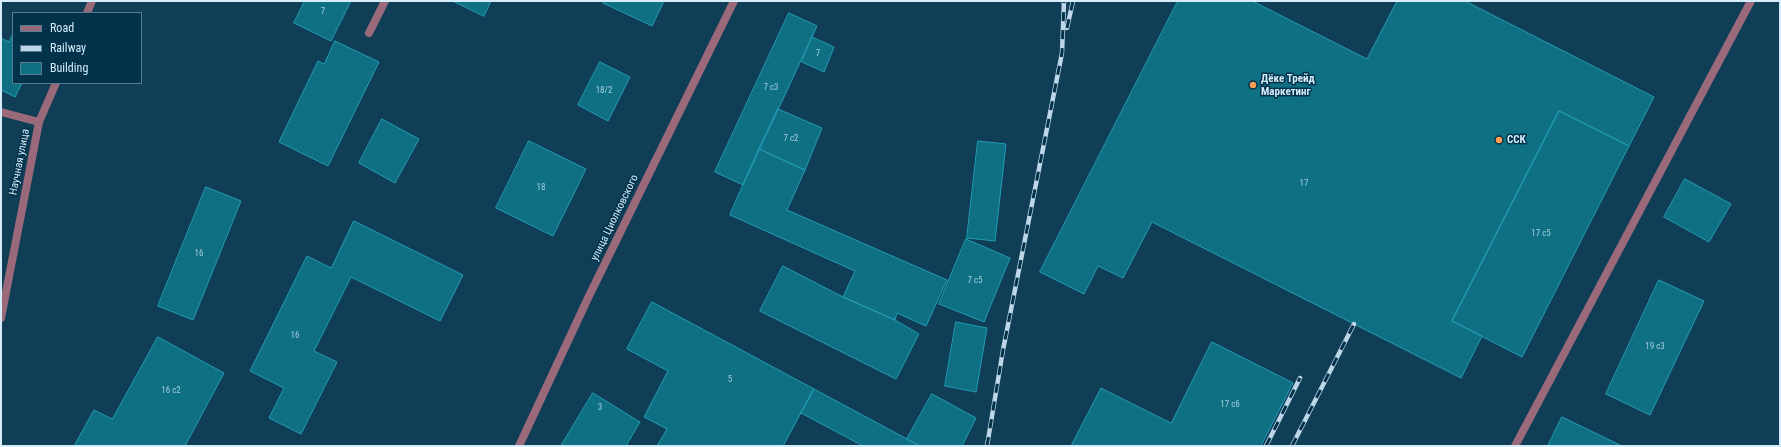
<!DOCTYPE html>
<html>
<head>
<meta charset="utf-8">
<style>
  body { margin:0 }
  #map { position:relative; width:1781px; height:447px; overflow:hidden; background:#103e56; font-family:"Roboto Condensed",sans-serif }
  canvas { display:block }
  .frame { position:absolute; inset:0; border:2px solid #d5ecfb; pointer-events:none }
  .legend { position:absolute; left:12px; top:12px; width:130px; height:72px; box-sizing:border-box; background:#02334b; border:1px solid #567d91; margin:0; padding:5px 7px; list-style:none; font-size:12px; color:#d5ecfb }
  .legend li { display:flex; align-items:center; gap:8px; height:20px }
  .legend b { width:20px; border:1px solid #567d91 }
</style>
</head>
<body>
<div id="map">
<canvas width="1781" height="447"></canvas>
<div class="frame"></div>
<ul class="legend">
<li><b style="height:5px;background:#9a6a7b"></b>Road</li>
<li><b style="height:5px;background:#bed7e8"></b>Railway</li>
<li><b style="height:11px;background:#0f6f83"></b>Building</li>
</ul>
</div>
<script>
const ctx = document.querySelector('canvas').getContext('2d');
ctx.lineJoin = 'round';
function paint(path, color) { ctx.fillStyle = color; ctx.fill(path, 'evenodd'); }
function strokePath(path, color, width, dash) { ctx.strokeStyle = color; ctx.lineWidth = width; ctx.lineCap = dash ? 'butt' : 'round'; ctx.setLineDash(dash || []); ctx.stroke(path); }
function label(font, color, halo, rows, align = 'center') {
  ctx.font = font + ' "Roboto Condensed",sans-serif'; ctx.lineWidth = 3; ctx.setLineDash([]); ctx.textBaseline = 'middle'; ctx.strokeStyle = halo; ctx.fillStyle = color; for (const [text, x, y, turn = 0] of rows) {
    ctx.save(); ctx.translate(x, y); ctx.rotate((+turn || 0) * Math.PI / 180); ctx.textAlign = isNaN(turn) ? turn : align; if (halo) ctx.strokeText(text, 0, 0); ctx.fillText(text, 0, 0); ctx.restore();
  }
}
const building = new Path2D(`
  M305,1H351L331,41L294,23Z
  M453,1H491L484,16Z
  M604,1H664L652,26L603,3Z
  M1178,1H1252L1367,59L1397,1H1465L1654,97L1629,146L1559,111L1452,321L1482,336L1461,378L1152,222L1123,278L1098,266L1084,294L1040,272Z
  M789,13L817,26L743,185L715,172Z
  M13,34V83H22L15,97L1,90V38L9,42Z
  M812,37L834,47L824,72L802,62Z
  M335,41L379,62L328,166L279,142L318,61L324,64Z
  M600,62L630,77L608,121L578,105Z
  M778,109L822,128L805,170L759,149Z
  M1559,111L1629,146L1522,357L1452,321Z
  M382,119L419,139L395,183L359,163Z
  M529,141L586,169L553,236L496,208Z
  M978,141L1006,144L995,241L967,238Z
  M759,149L805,170L787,210L947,280L926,326L897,313L895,320L843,297L855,271L730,215Z
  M1685,179L1731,204L1709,242L1664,217Z
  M206,187L241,201L193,320L158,306Z
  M354,221L463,275L440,321L351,277L314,351L337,362L301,434L269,418L284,388L250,371L307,256L331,268Z
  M966,239L1010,258L984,322L939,304Z
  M783,266L843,297L895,320L919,334L896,379L760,311Z
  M1659,280L1704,301L1650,415L1606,394Z
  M652,302L814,389L783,446H657L667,429L644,417L668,371L627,349Z
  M956,322L987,328L976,392L945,386Z
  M158,337L224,373L185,446H74L94,410L112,419Z
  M1212,342L1293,383L1261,446H1071L1101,388L1171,423Z
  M814,389L907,439L920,446H863L801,413Z
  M593,393L640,422L626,446H561Z
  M932,394L976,418L962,446H920L907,439Z
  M1562,417L1622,446H1548Z`);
const service = new Path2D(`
  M1,112L39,122`);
const minor = new Path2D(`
  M87,13L92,1
  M369,33L385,1
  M1,318L39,122L56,83
  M519,446L588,298L734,1
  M1515,446L1751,1`);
const rail = new Path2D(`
  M1067,28L1073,1
  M987,446L1003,350L1062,53L1064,1
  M1266,446L1300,378
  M1292,446L1354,324`);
const markers = [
  [1253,85,4,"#fc9d53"],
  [1499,140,4,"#fc9d53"]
];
const numberNames = [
  ["7",323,12],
  ["7",818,54],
  ["7 с3",771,88],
  ["18/2",604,91],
  ["7 с2",791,139],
  ["17",1304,184],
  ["18",541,188],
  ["17 с5",1541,234],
  ["16",199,254],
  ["7 с5",975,281],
  ["16",295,336],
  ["19 с3",1655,347],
  ["5",730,380],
  ["16 с2",171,391],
  ["17 с6",1230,405],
  ["3",600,408]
];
const poiNames = [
  ["Дёке Трейд",1261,79],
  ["Маркетинг",1261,92],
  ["ССК",1507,140]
];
const streetNames = [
  ["Научная улица",20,162,-79],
  ["улица Циолковского",615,218,-64]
];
paint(building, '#0f6f83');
strokePath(building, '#229db6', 1);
strokePath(service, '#9a6a7b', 8);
strokePath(minor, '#9a6a7b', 8);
strokePath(rail, '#bed7e8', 4.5);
strokePath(rail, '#02334b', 3, [9]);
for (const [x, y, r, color] of markers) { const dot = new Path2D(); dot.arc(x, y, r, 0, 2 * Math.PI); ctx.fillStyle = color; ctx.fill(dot); strokePath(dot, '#02334b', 1.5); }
label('9px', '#a4cddd', null, numberNames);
label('bold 11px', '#d5ecfb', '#02334b', poiNames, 'left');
label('11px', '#d5ecfb', '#02334b', streetNames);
</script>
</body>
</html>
